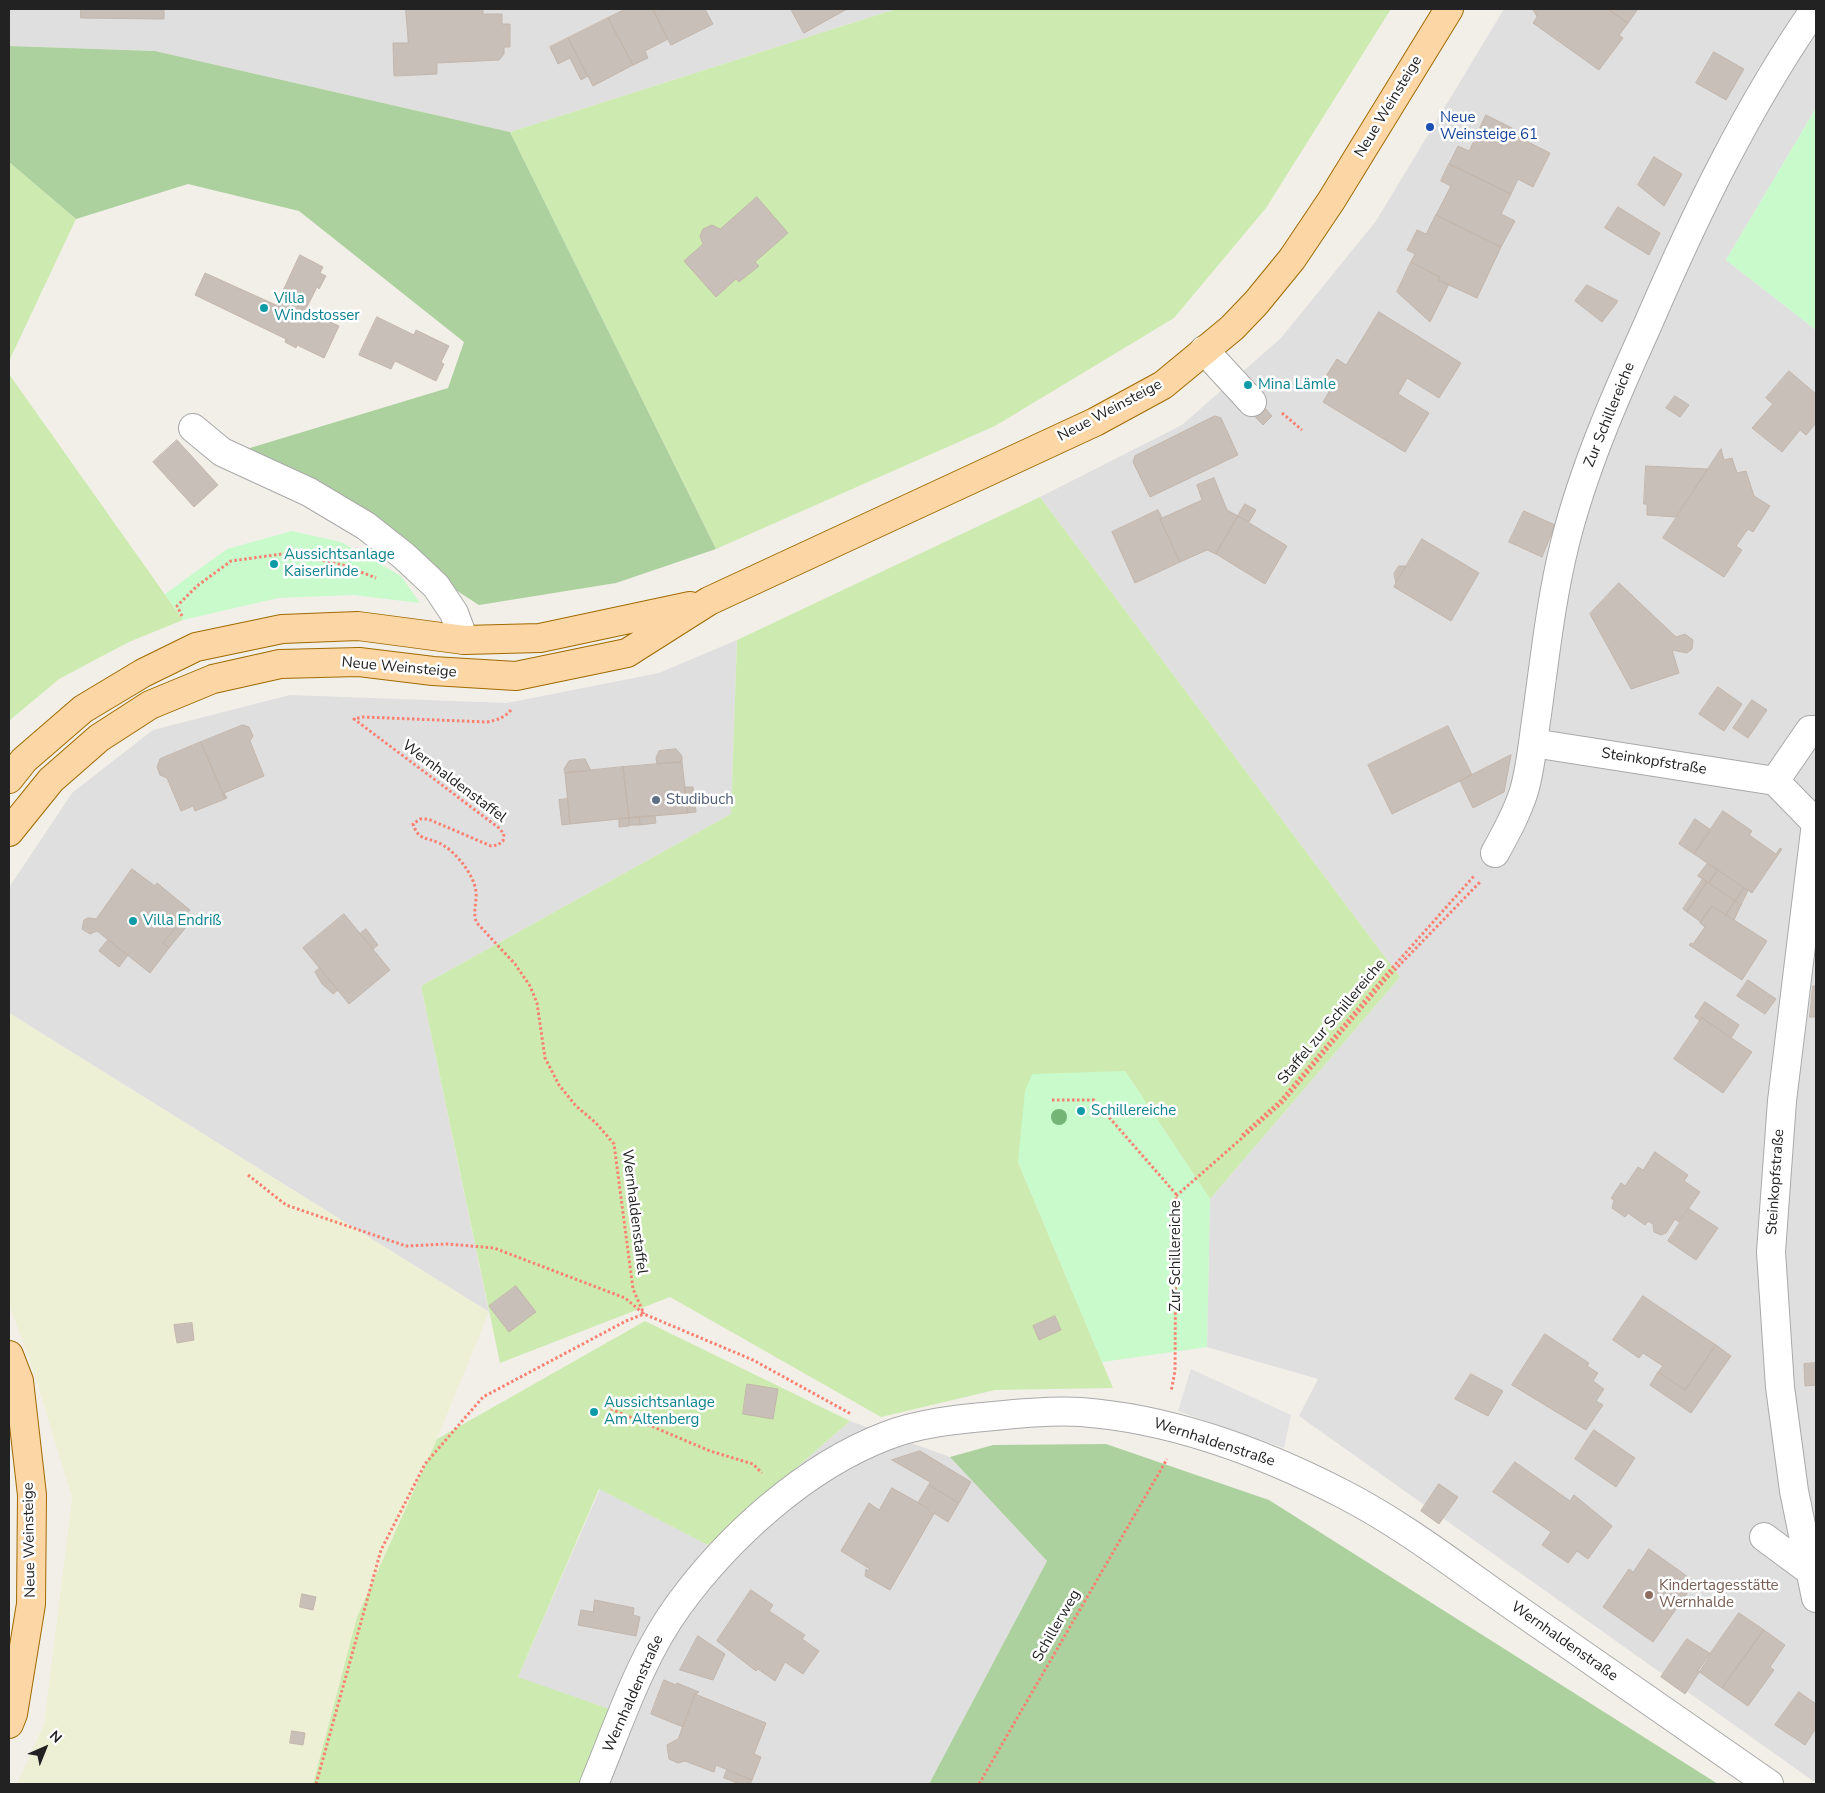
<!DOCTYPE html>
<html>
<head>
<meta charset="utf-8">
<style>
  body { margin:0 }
  #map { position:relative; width:1825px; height:1793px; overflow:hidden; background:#f2efe9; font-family:"Nunito Sans",sans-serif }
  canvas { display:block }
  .frame { position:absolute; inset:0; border:10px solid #222; pointer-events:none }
  .north { position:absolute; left:20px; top:1723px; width:50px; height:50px; -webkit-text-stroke:4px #fff; paint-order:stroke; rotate:44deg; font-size:14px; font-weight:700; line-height:20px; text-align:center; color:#222 }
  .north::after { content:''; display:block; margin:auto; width:18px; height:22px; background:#222; clip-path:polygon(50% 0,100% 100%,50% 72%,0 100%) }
</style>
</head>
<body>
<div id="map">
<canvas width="1825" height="1793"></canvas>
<div class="frame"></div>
<div class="north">N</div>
</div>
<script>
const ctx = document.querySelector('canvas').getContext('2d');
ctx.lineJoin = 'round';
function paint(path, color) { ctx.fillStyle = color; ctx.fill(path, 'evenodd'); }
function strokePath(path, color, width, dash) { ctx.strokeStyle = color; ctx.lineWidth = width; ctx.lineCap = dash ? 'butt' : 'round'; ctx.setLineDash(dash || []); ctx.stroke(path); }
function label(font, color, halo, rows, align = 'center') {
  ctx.font = font + ' "Nunito Sans",sans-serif'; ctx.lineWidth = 5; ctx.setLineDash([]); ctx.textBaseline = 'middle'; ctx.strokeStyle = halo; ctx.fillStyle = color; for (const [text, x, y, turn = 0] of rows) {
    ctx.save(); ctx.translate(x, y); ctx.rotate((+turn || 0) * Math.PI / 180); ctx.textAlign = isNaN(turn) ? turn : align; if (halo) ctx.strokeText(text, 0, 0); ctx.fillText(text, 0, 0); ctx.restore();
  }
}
const residential = new Path2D(`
  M9,9H896L510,132L155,51L9,46Z
  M1504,9H1816V108L1726,260L1816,330V1783L1299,1416L1318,1379L1207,1347L1210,1199L1400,977L1040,497L1182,425L1281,338L1376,221Z
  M737,640L731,814L421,986L489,1312L9,1013L10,886L72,793L153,730L290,695L507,703L659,673Z
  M850,1421L950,1457L1047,1561L929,1784H582L518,1677L600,1489L708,1545Z`);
const farmland = new Path2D(`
  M9,1013L489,1312L437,1439L357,1617L313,1784H17L44,1724L72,1498L35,1376L9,1304Z`);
const grass = new Path2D(`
  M896,9H1391L1266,208L1174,318L995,426L716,549L510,132Z
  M9,162L76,219L9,361Z
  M9,374L183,620L129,642L59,679L9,721Z
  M1040,497L1400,977L1210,1199L1125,1071L1018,1162L1113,1388L995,1390L881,1417L670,1297L500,1363L421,986L731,814L737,640Z
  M645,1321L850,1421L708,1545L599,1489L518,1677L612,1710L582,1784H313L357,1617L437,1439Z`);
const forest = new Path2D(`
  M9,46L155,51L510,132L716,549L616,583L479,605L240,451L448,388L464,342L299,211L188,184L76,219L9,162Z
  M1106,1444L1269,1500L1718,1784H929L1047,1561L950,1457L993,1445Z`);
const park = new Path2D(`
  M1816,108V330L1726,260Z
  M292,531L341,542L401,576L420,603L354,595L278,598L183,620L165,594L227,549Z
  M1125,1071L1210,1199L1207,1347L1102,1362L1018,1162L1025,1091L1032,1074Z`);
const parking = new Path2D(`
  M1191,1369L1291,1415L1284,1448L1178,1411Z`);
const building = new Path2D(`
  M81,9H164V19L81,18Z
  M406,9H483V14H502V24H510V47H504V54L499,60L437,63V74L394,76L393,43H408Z
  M626,9H653L668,39L645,51L648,58L633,65L608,18Z
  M653,9H705L713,24L671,45Z
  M791,9H847L804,33Z
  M1533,9H1608L1628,23L1619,35L1623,38L1599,70L1533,23L1537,17Z
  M1608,9H1638L1628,23Z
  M608,18L633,65L593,86L568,38Z
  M568,38L588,76L581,80L570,58L558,64L550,47Z
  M1714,52L1744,69L1726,100L1696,83Z
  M1486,115L1514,129L1512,134L1550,153L1533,187L1518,179L1511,194L1449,164L1458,146L1469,151Z
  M1654,157L1682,174L1664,206L1638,185Z
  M1449,164L1511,194L1501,214L1515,221L1501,247L1436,215L1451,186L1441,181Z
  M757,197L788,233L755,262L759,266L739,282L736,279L716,297L684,261L703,244L700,236L703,229L712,225L720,229Z
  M1618,207L1660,233L1649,255L1605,228Z
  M1436,215L1501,247L1477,298L1438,280L1440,277L1411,262L1415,254L1407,250L1417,230L1426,234Z
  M300,255L323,267L320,273L326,276L319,289L317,287L305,311L339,326L324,358L297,345L296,348L285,342L286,339L195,295L205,273L276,305Z
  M1411,262L1440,277L1438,280L1449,284L1430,322L1397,292Z
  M1587,285L1618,301L1602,322L1575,301Z
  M1379,312L1461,363L1439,398L1407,378L1398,394L1429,413L1405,452L1323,402L1330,390L1321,384L1337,359L1346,365Z
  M377,317L414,335L416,330L449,346L441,362L444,364L436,381L395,361L391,369L359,355Z
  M1789,371L1816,394V423L1806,435L1800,430L1782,452L1752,428L1773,404L1766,398Z
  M1675,396L1689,405L1680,417L1666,408Z
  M1256,398L1272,416L1263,425L1246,407Z
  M1215,416L1221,418L1238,455L1150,497L1133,462L1135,456Z
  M177,440L218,485L194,507L153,462Z
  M1721,449L1724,460L1732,458L1737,473L1746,471L1754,496L1770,506L1753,532L1748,529L1736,546L1742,550L1724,577L1663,538Z
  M1646,466L1708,469L1676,517L1647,515V504H1644Z
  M1214,478L1227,510L1238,516L1216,554L1207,550L1180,562L1160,519L1202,500L1197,485Z
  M1245,504L1256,510L1249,522L1238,516Z
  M1158,510L1162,518L1160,519L1180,562L1135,583L1112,532Z
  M1524,511L1555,525L1542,557L1509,542Z
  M1238,516L1287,546L1265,584L1216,554Z
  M1422,539L1479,573L1451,621L1394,587Z
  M1399,566H1406L1396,583L1394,574Z
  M1619,583L1676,637L1685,634L1693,640L1692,649L1687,653L1672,650L1679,673L1631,689L1590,614Z
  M1718,687L1742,704L1724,731L1699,714Z
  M1752,700L1767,710L1748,738L1733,728Z
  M243,725L249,727L253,736L250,741L264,776L224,793L227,798L225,799L201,742Z
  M1448,726L1472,775L1392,814L1368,765Z
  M201,742L225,799L195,811L193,806L181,811L167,778L160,775L157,767L160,759Z
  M676,749L682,756V762L657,764L656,758L659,751Z
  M1511,755L1504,792L1473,808L1460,781Z
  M585,759L591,771L565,773L564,769L569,761Z
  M682,762L688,813L629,818L623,767Z
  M623,767L629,818L570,824L565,773Z
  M685,787H693L696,812L688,813Z
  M568,799L570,824L562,825L559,800Z
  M1723,811L1752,831L1749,835L1776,854L1780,848L1782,849L1752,893L1694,854Z
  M655,816L656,823L640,825L639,817Z
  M639,817L640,825H629V818Z
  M629,818V826L619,827V819Z
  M1695,819L1711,830L1694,854L1679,844Z
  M1708,863L1718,870L1709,883L1698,876Z
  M132,869L155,886L157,883L190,910L163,943L169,948L150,973L97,931L90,934L82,929L84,920L88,918L96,919Z
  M1718,870L1744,888L1735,901L1709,883Z
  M1703,879L1707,882L1687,912L1683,909Z
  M1707,882L1735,901L1726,915L1712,906L1701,922L1687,912Z
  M1744,888L1748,890L1741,905L1735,901Z
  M1735,901L1741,905L1734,920L1726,915Z
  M1712,906L1767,941L1742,980L1689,945L1691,943L1693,944L1705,927L1700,923Z
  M344,914L390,970L349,1004L303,948Z
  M181,922L187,926L169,948L163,943Z
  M366,929L378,945L373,949L360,934Z
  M108,940L128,955L119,967L99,951Z
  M320,968L338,990L333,994L322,984L315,972Z
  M1748,980L1776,999L1765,1014L1737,996Z
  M1813,986H1816V1017H1810Z
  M1705,1002L1739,1025L1731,1038L1702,1018L1700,1021L1695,1017Z
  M1702,1018L1752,1052L1723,1093L1674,1059Z
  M1655,1152L1688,1175L1684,1181L1700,1192L1679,1222L1675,1219L1666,1233L1661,1235L1654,1232L1653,1224L1648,1221L1645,1225L1628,1213L1625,1217L1612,1208L1614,1200L1611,1198L1621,1183L1625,1186L1638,1167L1643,1170Z
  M1689,1209L1718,1228L1696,1260L1668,1241Z
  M516,1286L536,1312L509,1332L489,1306Z
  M1643,1296L1716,1345L1685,1390L1658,1372L1663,1366L1643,1353L1639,1358L1613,1340Z
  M1055,1316L1061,1330L1039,1340L1033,1326Z
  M192,1323L194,1340L177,1343L174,1325Z
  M1545,1334L1589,1363L1587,1366L1598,1373L1593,1381L1604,1389L1596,1401L1603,1405L1586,1430L1512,1385Z
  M1716,1345L1731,1356L1691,1413L1650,1385L1658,1372L1685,1390Z
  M1816,1363V1385L1805,1386L1804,1364Z
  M1471,1374L1503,1391L1488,1416L1455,1399Z
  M747,1384L778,1389L773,1419L743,1414Z
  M1594,1430L1635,1458L1616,1487L1575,1459Z
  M920,1451L971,1482L959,1503L929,1485L930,1482L892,1460Z
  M1515,1462L1570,1501L1574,1495L1612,1526L1588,1559L1577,1551L1568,1563L1542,1545L1551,1532L1493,1492Z
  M1439,1484L1458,1497L1439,1524L1421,1511Z
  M929,1485L959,1503L948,1522L918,1503Z
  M892,1488L935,1512L890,1590L865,1576L866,1569L869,1571L870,1569L841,1551L869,1503L879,1510Z
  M1649,1549L1695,1582L1653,1642L1603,1607L1629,1569L1633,1572Z
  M751,1590L773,1605L769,1611L805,1635L802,1639L819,1651L803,1674L785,1662L775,1681L758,1669L756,1671L717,1641Z
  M302,1594L316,1597L313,1610L300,1607Z
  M595,1600L634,1608L633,1615L640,1617L636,1636L578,1625L581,1610L593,1612Z
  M1739,1613L1764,1630L1722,1688L1698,1671Z
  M1764,1630L1785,1645L1770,1667L1774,1670L1748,1706L1722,1688Z
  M698,1636L725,1654L713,1680L680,1670Z
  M1687,1639L1711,1654L1685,1694L1661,1677Z
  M664,1680L676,1685L677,1683L699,1692L695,1694L683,1727L651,1714Z
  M1799,1692L1816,1704V1728L1805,1745L1775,1725Z
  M695,1694L766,1723L754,1754L761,1757L752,1780L716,1765L714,1772L685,1761L678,1763L669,1759L667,1745L678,1739Z
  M292,1731L305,1733L303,1745L290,1743Z
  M727,1770L752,1780L750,1784H740L724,1778Z`);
const path = new Path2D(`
  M1282,413L1302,430
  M182,616L177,606L197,586L231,561L289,553L343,565L376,578
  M511,710C504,718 497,720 487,722L363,717L354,719L499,828L504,834L503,841L498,845L491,846L428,819H420L413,824C418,840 426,837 439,843C448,847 457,856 463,864C469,872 475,882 476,892C477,903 472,913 477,923L515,964L530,986L537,1003L545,1058L559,1085L576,1106L596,1123L614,1144L633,1289L644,1314
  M1052,1100H1094L1176,1194L1175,1371L1171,1392
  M1242,1135L1281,1100L1385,976L1474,876
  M248,1175L286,1205L406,1246L448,1244L494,1248L625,1298L644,1314L753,1360L851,1414
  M1176,1196L1283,1102L1387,978L1481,881
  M606,1407L710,1451L753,1464L762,1473
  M316,1784L381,1550L425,1464L483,1397L626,1321L644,1314
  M979,1784L1167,1459`);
const minor = new Path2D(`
  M1204,350L1252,402
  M193,428L222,452L309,492L366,526L404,556L436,586L454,613L464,640
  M1533,743L1775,781L1816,823L1782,1101L1771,1252L1780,1387L1794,1491L1816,1598
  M1775,781L1810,730H1816
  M1495,853C1506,833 1517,813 1524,791C1531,767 1533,740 1537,714C1545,657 1551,599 1565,543C1584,467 1616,395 1648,324C1695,215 1747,107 1815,9
  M1764,1537L1810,1571
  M594,1784C619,1724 640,1658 678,1606C728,1537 805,1467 886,1436C919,1423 958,1419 994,1416C1022,1413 1052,1410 1081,1412C1173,1419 1264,1453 1345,1495C1403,1525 1457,1567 1510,1604C1597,1664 1683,1724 1769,1784`);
const major = new Path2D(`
  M9,779L24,760L83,709L143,673L196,647L282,629L358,626L464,640L540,638L690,606
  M9,832L51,780L99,738L150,705L213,679L280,664L359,662L433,671L516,676L627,653L709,601L1095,422L1163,385L1232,328L1256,303L1292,259L1331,201L1449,9
  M9,1355L19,1381L32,1495L31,1604L13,1714L9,1724`);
const trees = [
  [1059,1117]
];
const markers = [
  [1430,127,5,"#1a4fb4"],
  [264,308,5,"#0f9aa8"],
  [1248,385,5,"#0f9aa8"],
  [274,564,5,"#0f9aa8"],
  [656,800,5,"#5c6f8a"],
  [133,921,5,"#0f9aa8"],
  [1081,1111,5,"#0f9aa8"],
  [594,1412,5,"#0f9aa8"],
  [1649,1595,5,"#8d6e63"]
];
const streetNames = [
  ["Neue Weinsteige",1389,107,-59],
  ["Neue Weinsteige",1110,411,-28],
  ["Zur Schillereiche",1610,415,-68],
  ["Neue Weinsteige",399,668,5],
  ["Steinkopfstraße",1654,762,9],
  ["Wernhaldenstaffel",454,782,37],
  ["Staffel zur Schillereiche",1332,1022,-50],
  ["Steinkopfstraße",1776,1182,-86],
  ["Wernhaldenstaffel",634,1212,83],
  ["Zur Schillereiche",1176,1256,-90],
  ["Wernhaldenstraße",1214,1443,18],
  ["Neue Weinsteige",30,1540,-91],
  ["Schillerweg",1057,1626,-60],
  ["Wernhaldenstraße",1564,1642,35],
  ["Wernhaldenstraße",634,1694,-66]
];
const transitNames = [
  ["Neue",1440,118],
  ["Weinsteige 61",1440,135]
];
const cultureNames = [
  ["Villa",274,299],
  ["Windstosser",274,316],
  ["Mina Lämle",1258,385],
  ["Aussichtsanlage",284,555],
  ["Kaiserlinde",284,572],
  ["Villa Endriß",143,921],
  ["Schillereiche",1091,1111],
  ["Aussichtsanlage",604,1403],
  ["Am Altenberg",604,1420]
];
const serviceNames = [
  ["Studibuch",666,800]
];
const educationNames = [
  ["Kindertagesstätte",1659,1586],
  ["Wernhalde",1659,1603]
];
paint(residential, '#e0dfdf');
paint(farmland, '#eef0d5');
paint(grass, '#cdebb0');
paint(forest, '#add19e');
paint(park, '#c8facc');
paint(parking, '#e2e2e2');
paint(building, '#c7bfb8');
strokePath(building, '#c4b6ab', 1);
strokePath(minor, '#a9a9a9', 30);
strokePath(major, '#a06b00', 30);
strokePath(path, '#fa8072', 3, [2.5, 2.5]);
strokePath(minor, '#fff', 28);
strokePath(major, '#fcd6a4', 28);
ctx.fillStyle = '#74b475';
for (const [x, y] of trees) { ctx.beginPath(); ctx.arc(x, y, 8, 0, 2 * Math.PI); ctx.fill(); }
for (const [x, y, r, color] of markers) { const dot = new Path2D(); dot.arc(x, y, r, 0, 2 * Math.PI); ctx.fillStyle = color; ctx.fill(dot); strokePath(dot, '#fff', 2); }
label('15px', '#222', '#fff', streetNames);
label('15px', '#164399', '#fff', transitNames, 'left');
label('15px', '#0d838f', '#fff', cultureNames, 'left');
label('15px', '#4e5e75', '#fff', serviceNames, 'left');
label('15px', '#785e54', '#fff', educationNames, 'left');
</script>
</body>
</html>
